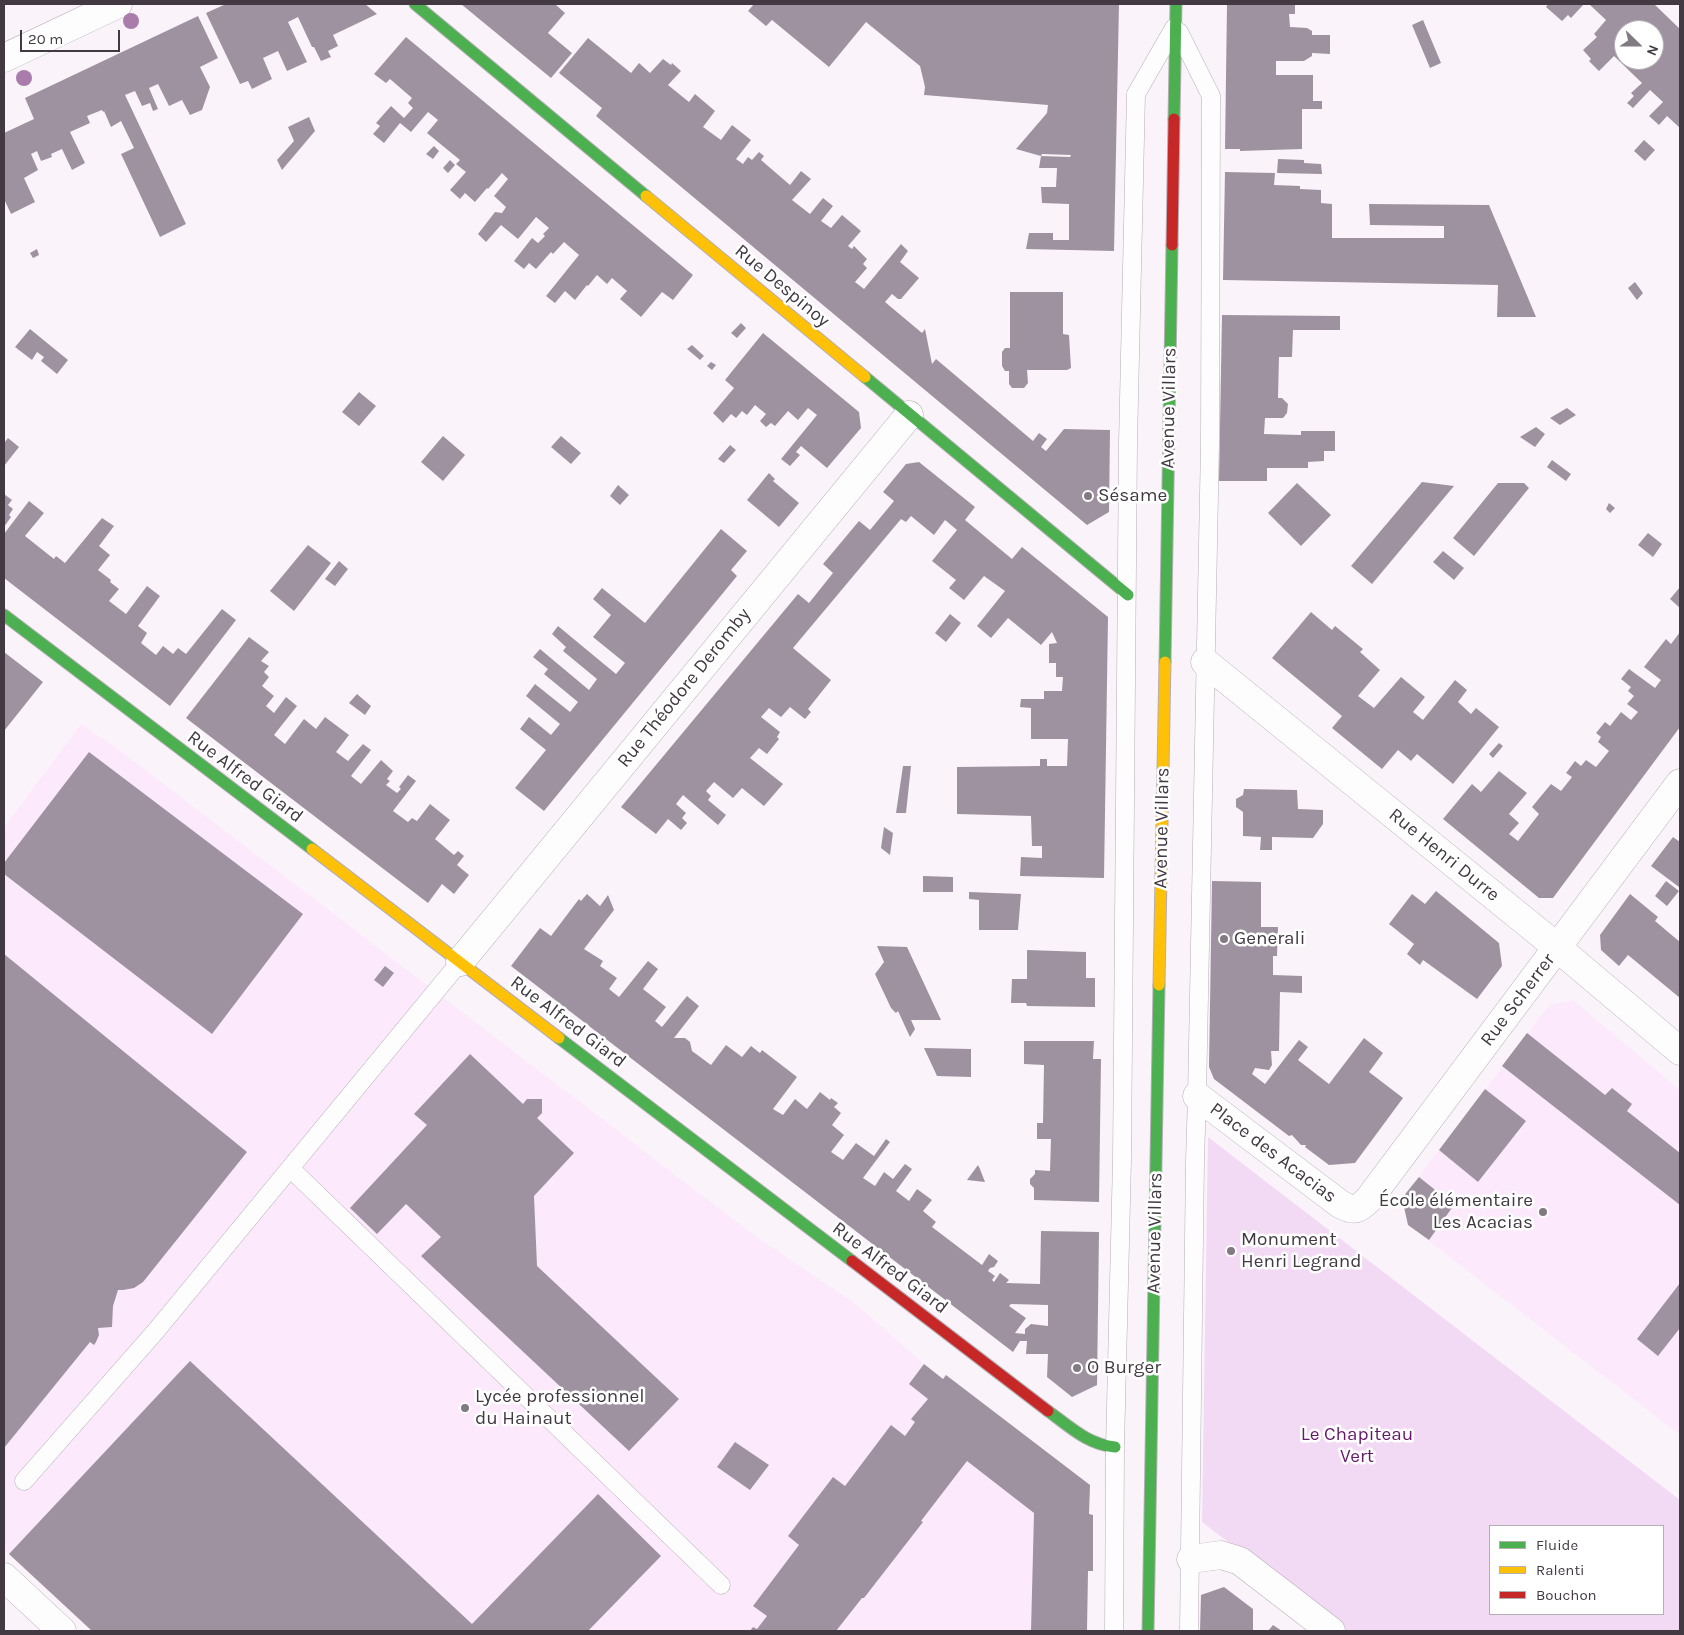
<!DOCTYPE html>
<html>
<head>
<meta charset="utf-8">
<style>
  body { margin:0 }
  #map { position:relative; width:1684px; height:1635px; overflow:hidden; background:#faf4fa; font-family:Karla,sans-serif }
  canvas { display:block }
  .frame { position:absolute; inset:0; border:5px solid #423942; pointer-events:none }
  .legend { position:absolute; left:1489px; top:1525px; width:175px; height:90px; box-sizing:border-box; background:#fff; border:1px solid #b3b0b3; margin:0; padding:6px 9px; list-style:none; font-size:15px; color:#423942 }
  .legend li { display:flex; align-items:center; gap:10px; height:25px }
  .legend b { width:25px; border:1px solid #b3b0b3 }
  .north { position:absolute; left:1614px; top:20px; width:50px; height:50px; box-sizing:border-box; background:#fff; border:1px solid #b3b0b3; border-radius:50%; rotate:112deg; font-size:14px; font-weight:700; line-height:20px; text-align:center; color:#423942 }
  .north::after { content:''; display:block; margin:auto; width:18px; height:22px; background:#827a82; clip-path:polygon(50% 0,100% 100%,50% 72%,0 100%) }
  .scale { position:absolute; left:20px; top:30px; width:100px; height:22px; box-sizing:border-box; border:2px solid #423942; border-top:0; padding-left:6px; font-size:15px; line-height:18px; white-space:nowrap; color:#423942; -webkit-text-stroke:4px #fff; paint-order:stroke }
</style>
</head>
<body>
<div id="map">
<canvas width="1684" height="1635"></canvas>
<div class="frame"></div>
<ul class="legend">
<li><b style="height:6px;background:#4caf50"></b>Fluide</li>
<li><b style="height:6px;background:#ffc107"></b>Ralenti</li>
<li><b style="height:6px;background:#c62828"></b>Bouchon</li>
</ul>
<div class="north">N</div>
<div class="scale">20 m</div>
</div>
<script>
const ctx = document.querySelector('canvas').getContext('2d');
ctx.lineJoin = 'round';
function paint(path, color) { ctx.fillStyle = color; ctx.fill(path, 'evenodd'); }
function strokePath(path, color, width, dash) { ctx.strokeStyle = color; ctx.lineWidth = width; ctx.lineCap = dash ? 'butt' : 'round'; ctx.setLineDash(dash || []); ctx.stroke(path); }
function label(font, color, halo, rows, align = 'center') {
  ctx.font = font + ' Karla,sans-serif'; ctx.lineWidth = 5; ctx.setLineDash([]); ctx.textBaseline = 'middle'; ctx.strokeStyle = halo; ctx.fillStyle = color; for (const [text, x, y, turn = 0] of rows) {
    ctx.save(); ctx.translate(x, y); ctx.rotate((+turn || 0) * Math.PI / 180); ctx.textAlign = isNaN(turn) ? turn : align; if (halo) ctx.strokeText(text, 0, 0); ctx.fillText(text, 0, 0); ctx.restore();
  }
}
const built = new Path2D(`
  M81,724L118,749L754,1235L856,1304L924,1364L943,1379L1090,1485L1089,1514L1093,1564L1088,1571L1087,1631H92L4,1550V827Z
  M1573,1000L1680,1090V1435L1408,1225L1402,1199L1549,1005Z`);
const green = new Path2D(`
  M1208,1137L1680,1500V1631H1344L1202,1522ZM1490,1526H1663V1614H1490Z`);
const building = new Path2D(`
  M226,4H365L377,14L333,35L338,46L328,51L331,57L321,61L314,47H312L298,17L288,22L307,62L287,71L278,51L263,58L272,79L252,89L248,81L240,84L206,13Z
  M461,4H558L556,5L565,13L548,33L572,53L551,78Z
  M754,4H1119L1114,251L1026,249L1029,233H1053V240H1069V204L1042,203L1041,187H1056L1057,168H1039L1041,156L1070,157L1071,155L1042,154L1041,156L1016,149L1047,113L1048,105L924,95L925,87L920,66L866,22L829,67L772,20L766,26L748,11Z
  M1227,4H1295V14H1289L1290,27L1307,28L1312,31V35H1330V54L1312,53V56L1304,61H1276V75H1313V101H1322V109H1302V149L1240,151V149H1225Z
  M1548,4H1584L1571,18L1568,15L1562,21L1546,7Z
  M1589,4H1654L1680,29V128L1667,116L1659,125L1649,116L1663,102L1650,90L1633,108L1627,103L1634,96L1631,93L1642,83L1614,56L1599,71L1589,61L1591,59L1583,50L1597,37L1594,34L1606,20ZM1624,30H1654V60H1624Z
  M198,16L218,58L200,67L210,87L202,110L190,115L182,100L169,106L158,84L149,88L158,109L153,111L150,103L142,106L135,91L125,95L186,224L160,237L121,154L134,148L121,121L111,127L104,111L103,112L102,110L87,116L90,123L70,132L85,163L72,170L62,149L51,154L52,157L41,161L37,151L31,154L38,170L24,178L35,202L11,214L4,199V133L34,119L25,98Z
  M1423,20L1441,63L1430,68L1412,25Z
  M406,37L693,275L673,300L662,292L641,317L620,299L627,291L612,278L607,284L597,275L588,286L587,285L575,300L565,291L555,303L546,296L579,255L564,242L553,254L551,252L536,269L529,263L524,269L514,261L532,238L538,243L545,236L543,234L549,228L536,217L518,239L501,225L486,242L478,234L495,212L502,213L506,207L494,196L508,179L502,173L488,189L487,188L475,202L465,193L460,199L450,190L466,172L456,164L460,160L427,133L438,120L428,112L411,132L400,123L384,143L373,134L380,126L376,123L391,106L404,118L413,108L408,103L412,98L390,79L386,83L374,74Z
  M588,38L631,73L639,63L650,73L663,59L671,65L672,63L681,71L668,85L689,102L695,94L715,111L703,127L721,140L732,125L751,140L736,159L743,164L748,157L752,160L759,152L764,156L761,160L790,185L801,171L811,179L792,200L810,214L823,198L833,206L821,221L831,228L842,215L861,231L848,246L852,249L854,246L867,259L863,264L867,268L855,282L864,289L901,244L908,251L900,262L919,278L901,299H898L892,294L885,302L922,333L925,329L932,364L936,359L1033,441L1039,433L1047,439L1041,447L1046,451L1064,429L1110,430L1109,512L1087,525L596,116L602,108L559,73Z
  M309,117L315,131L282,170L277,160L294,141L288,127Z
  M1644,140L1655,150L1645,161L1634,151Z
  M434,146L439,151L433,159L426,154Z
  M1278,159L1304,160V163L1321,164L1322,174L1277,173Z
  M450,160L455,165L448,173L443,168Z
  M1225,172L1275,173L1274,185L1300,186V189L1321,190V203L1332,204V238H1444V226L1370,225L1369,204L1489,205L1536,317H1497L1498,285L1223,280Z
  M37,249L39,255L33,258L30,253Z
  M1635,282L1643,293L1637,300L1628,288Z
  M1010,292H1063V334L1069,335L1071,368L1067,370H1027L1028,383L1024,388H1012L1009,384V371H1005L1002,366V352L1005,348H1010Z
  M1222,315L1340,316V330H1293L1292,357H1279L1278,398H1282L1288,404L1287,413L1283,418H1265L1264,434L1301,435V431H1335V451H1324V461L1308,462V468H1267V481H1219Z
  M741,323L746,328L737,338L731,333Z
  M30,329L68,360L57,374L41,361L44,357L37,352L32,360L15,347Z
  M763,333L859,412L861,428L827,468L801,446L796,452L800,455L790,466L781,459L817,415L808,408L798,420L788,411L775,426L771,423L766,427L760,421L766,414L755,405L747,415L742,411L736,418L731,414L723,423L713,413L734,388L725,380Z
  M692,345L704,356L700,360L687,349Z
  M711,362L716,365L712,370L707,366Z
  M359,392L376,406L359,426L342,412Z
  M1567,408L1576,415L1560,425L1550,418Z
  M1536,427L1545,434L1535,447L1520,437Z
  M443,436L465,455L443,481L421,462Z
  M561,436L581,453L571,464L551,447Z
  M8,438L19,447L4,466V443Z
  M730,445L736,450L724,463L718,459Z
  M1552,460L1571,474L1566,481L1547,467Z
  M919,462L975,507L965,520L1012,559L1022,547L1108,617L1104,878L1020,876L1021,857L1042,858V846H1032L1031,816L957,814V767L1040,766V759H1047V766H1067L1068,739H1031V708L1020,707L1021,699H1044V691H1062L1063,677H1056V663H1049V644L1057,643L1052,632L1041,645L1008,618L991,638L977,626L1005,591L984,576L964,600L949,588L956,580L932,561L957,530L945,520L934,535L911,516L906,522L901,519L793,648L831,680L808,709L811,712L805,719L790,707L781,717L769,708L761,717L780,732L777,737L779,739L767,754L759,748L750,758L783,784L764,806L742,788L733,798L714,782L706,791L711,796L708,800L726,815L718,825L683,795L676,804L686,813L682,818L687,823L681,830L668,819L656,834L621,807L798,594L809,603L833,573L823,564L859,521L870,530L894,501L883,492L906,464Z
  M769,473L775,479L773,481L799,503L779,527L747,500Z
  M1422,482L1454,486L1372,584L1351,566Z
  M1297,483L1331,515L1301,546L1268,513Z
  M1498,483H1524L1529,488L1474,556L1453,538Z
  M618,485L629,495L620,505L610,496Z
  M4,494L12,500L8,505L13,509L9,515L11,517L4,527Z
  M29,501L44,513L25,536L54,559L56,556L65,563L102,518L114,526L99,546L110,555L98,570L111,580L110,582L119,589L109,601L126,614L147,586L160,596L138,626L147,633L141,643L156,655L163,646L173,654L178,648L186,654L222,609L236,620L170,706L4,578V534Z
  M1609,503L1615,508L1610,513L1606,509Z
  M721,529L747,551L731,570L737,576L544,811L515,788L546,750L520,729L529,717L551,735L560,724L526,696L535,684L570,712L578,702L544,674L548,669L533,657L540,649L589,690L597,679L563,651L566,647L552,634L558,626L616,674L625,663L593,637L611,615L593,599L602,588L645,623Z
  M1648,533L1662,544L1653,557L1638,545Z
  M308,545L331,563L294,611L270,591Z
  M1443,551L1464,568L1454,580L1433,562Z
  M339,561L348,569L335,586L325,579Z
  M1680,587V608L1670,599Z
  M1311,612L1332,630L1335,626L1363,649L1360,652L1380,670L1358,696L1374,708L1401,677L1425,697L1413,712L1423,720L1455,680L1467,690L1458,702L1471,714L1476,708L1499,727L1453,784L1417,754L1411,761L1398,750L1382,769L1332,728L1342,716L1272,658Z
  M950,614L961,623L946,642L935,633Z
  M1680,632V727L1553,898H1539L1443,819L1472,784L1481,792L1499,771L1527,793L1509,814L1519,823L1509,834L1518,841L1539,814L1532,807L1551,784L1561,791L1572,777L1566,773L1575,761L1581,766L1586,760L1596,767L1609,751L1598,742L1601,737L1596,733L1605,722L1610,726L1621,712L1631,720L1638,712L1627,704L1634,696L1628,691L1631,687L1621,679L1629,669L1655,688L1661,680L1644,667L1666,639L1671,644Z
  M249,637L269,652L261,661L269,666L264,672L269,677L262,686L274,696L266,706L274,713L286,697L297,706L274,735L285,744L304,719L316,729L325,717L349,735L336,752L348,761L363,744L371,750L351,776L361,784L381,760L393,771L387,779L390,781L386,785L397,793L401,789L399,787L408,775L416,781L393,811L408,822L412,818L417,821L430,804L450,820L435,839L454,855L458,851L464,856L457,865L469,875L454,894L442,884L428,903L186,718Z
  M4,652L43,682L4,731Z
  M357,694L371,706L365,715L349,703Z
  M1499,743L1503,746L1493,758L1489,754Z
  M89,752L303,914L212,1034L4,874V863Z
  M903,766H911L906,813H896Z
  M1244,789L1297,790L1298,809L1323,810V824L1313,838L1272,837V850H1260L1261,837L1243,836V812L1236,807V799L1243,795Z
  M884,827L893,833L890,855L881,848Z
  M1673,837L1680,842L1679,887L1651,866Z
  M923,876L953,877V892H923Z
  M1212,881L1261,882V927H1278L1277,956H1273V975L1302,976V993L1280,992L1279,1051H1271L1272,1065L1269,1070L1255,1068L1252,1074L1265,1084L1299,1040L1308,1047L1298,1060L1329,1084L1364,1038L1383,1053L1369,1072L1403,1098L1355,1163L1329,1165L1305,1147L1306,1145H1301L1292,1135L1289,1136L1214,1079L1209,1067Z
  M1666,881L1679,891L1667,906L1655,896Z
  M1436,891L1499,943L1502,966L1477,999L1423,960L1420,965L1407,954L1414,944L1389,924L1412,894L1425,904Z
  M969,892L1021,894L1018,930H979V900L969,899Z
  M587,894L600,906L608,895L614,910L584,949L603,961L600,966L617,978L609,989L619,997L648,961L658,969L643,989L666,1007L655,1021L662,1027L687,996L699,1006L674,1038H685L690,1042L692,1051L711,1065L726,1045L742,1057L751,1046L760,1053L762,1050L797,1077L773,1109L783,1115L795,1099L807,1109L820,1092L830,1100L831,1098L838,1103L834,1107L841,1113L832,1125L844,1135L831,1152L843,1160L856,1143L874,1156L886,1139L890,1142L863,1178L875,1186L884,1172L893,1179L905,1164L912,1169L896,1191L909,1201L917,1189L932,1200L923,1211L936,1222L932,1227L982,1265L989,1254L998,1261L994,1267L990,1268L988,1271L995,1276L992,1280L994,1282L1000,1273L1009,1280L1006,1283L1040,1284L1041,1231L1099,1232L1097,1385L1072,1397L1047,1377L1048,1354H1026L1027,1341H1020L1013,1352L511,966L540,928L551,936L579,899L581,901ZM1011,1304L1048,1305V1326L1031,1324L1025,1329V1334L1015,1333L1026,1318L1009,1306Z
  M1630,894L1658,917L1655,921L1680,942V998L1628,955L1619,966L1601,950L1600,935Z
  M877,946L907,947L941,1020H911L915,1029L910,1037L898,1011L896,1013L891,1008L875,974L884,962Z
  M1027,950L1086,952V978H1095V1007L1027,1006L1026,1003H1011L1012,979H1027Z
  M4,954L247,1152L143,1282L134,1288L123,1290H118L113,1306L112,1327L98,1328L99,1335L96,1342L94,1345L90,1342L4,1448Z
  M385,966L394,973L383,987L374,980Z
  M1527,1033L1605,1095L1612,1088L1632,1104L1627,1111L1680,1153V1205L1502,1066Z
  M1024,1041H1094L1093,1059H1101L1099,1202L1034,1200V1188L1030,1184V1179L1035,1174V1170L1050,1171L1051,1139H1037V1123H1043L1044,1065L1024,1064Z
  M924,1048L971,1049V1077L937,1076Z
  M470,1054L523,1104L527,1099H542V1113L537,1118L574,1153L534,1196L537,1266L679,1399L629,1451L421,1256L441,1237L406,1204L377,1234L350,1208L427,1125L414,1114Z
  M1485,1089L1526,1121L1478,1182L1439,1150Z
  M978,1165L980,1169L985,1182L967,1180Z
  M1419,1177L1454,1205L1429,1240L1408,1225L1402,1198Z
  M1680,1283V1328L1658,1356L1637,1339Z
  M190,1361L472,1624L598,1494L661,1556L588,1631H92L9,1554Z
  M924,1364L943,1379L946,1375L1090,1485L1089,1514L1093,1515V1571H1088L1087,1631H1031L1034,1513L967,1461L921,1521L923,1522L864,1598H862L836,1631H750L753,1627L757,1629L767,1616L753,1606L799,1545L788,1536L833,1477L845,1486L891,1425L905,1436L915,1422L911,1419L928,1399L909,1384Z
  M735,1442L769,1465L750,1490L717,1467Z
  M1224,1587L1253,1609V1631H1200L1201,1595Z
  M1273,1625L1282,1631H1268Z`);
const lane = new Path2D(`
  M1179,32L1211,96L1210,444L1197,1096L1195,1161L1189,1631
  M290,1168L721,1585
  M24,1481L155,1332L460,962
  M1114,1631L1115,1447L1122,1160L1128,443L1136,94L1174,28`);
const street = new Path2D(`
  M4,58L118,4
  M1205,662L1541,934L1680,1051
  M460,962L909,415
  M1197,1096L1340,1204C1354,1212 1358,1210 1369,1199L1680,783
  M1191,1559L1221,1555L1240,1561L1331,1631
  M4,1577L62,1631`);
const fast = new Path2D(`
  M415,4L646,196
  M1174,119L1176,4
  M865,377L1128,595
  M4,615L312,849
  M1165,662L1172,245
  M559,1038L852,1261
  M1048,1411C1069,1426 1088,1445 1115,1447
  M1148,1631L1159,985`);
const slow = new Path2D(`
  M646,196L865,377
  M312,849L559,1038
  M1159,985L1165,662`);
const jam = new Path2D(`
  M1172,245L1174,119
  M852,1261L1048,1411`);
const trees = [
  [131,21],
  [24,78]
];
const markers = [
  [1088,496,5,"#827a82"],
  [1224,939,5,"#827a82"],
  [1543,1212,5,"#827a82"],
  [1231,1251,5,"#827a82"],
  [1077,1368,5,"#827a82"],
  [465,1408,5,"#827a82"]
];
const streetNames = [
  ["Rue Despinoy",782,286,40],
  ["Avenue Villars",1169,408,-89],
  ["Rue Théodore Deromby",684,688,-51],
  ["Rue Alfred Giard",245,777,37],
  ["Avenue Villars",1162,828,-89],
  ["Rue Henri Durre",1444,855,39],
  ["Rue Scherrer",1518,1000,-53],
  ["Rue Alfred Giard",568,1022,37],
  ["Place des Acacias",1273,1153,37],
  ["Avenue Villars",1155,1233,-89],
  ["Rue Alfred Giard",890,1268,37]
];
const poiNames = [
  ["Sésame",1098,496],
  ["Generali",1234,939],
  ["École élémentaire",1533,1201,"right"],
  ["Les Acacias",1533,1223,"right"],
  ["Monument",1241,1240],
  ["Henri Legrand",1241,1262],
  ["O Burger",1087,1368],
  ["Lycée professionnel",475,1397],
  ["du Hainaut",475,1419]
];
const parkNames = [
  ["Le Chapiteau",1357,1435],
  ["Vert",1357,1457]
];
paint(built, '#fceafc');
paint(green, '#f3daf4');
paint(building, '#9f92a0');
strokePath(lane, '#b4aeb4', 19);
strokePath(street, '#b4aeb4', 29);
strokePath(fast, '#b4aeb4', 13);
strokePath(slow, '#b4aeb4', 13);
strokePath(jam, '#b4aeb4', 13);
strokePath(lane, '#fefdfe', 18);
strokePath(street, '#fefdfe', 28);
strokePath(fast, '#4caf50', 11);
strokePath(slow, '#ffc107', 11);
strokePath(jam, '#c62828', 11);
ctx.fillStyle = '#a97cab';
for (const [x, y] of trees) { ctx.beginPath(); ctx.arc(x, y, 8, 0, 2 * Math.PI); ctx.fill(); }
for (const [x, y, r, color] of markers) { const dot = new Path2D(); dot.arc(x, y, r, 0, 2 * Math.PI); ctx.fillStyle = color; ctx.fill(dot); strokePath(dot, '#fff', 2); }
label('19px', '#423942', '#fff', streetNames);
label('19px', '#423942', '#fff', poiNames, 'left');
label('19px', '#66196a', '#fff', parkNames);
</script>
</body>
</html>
